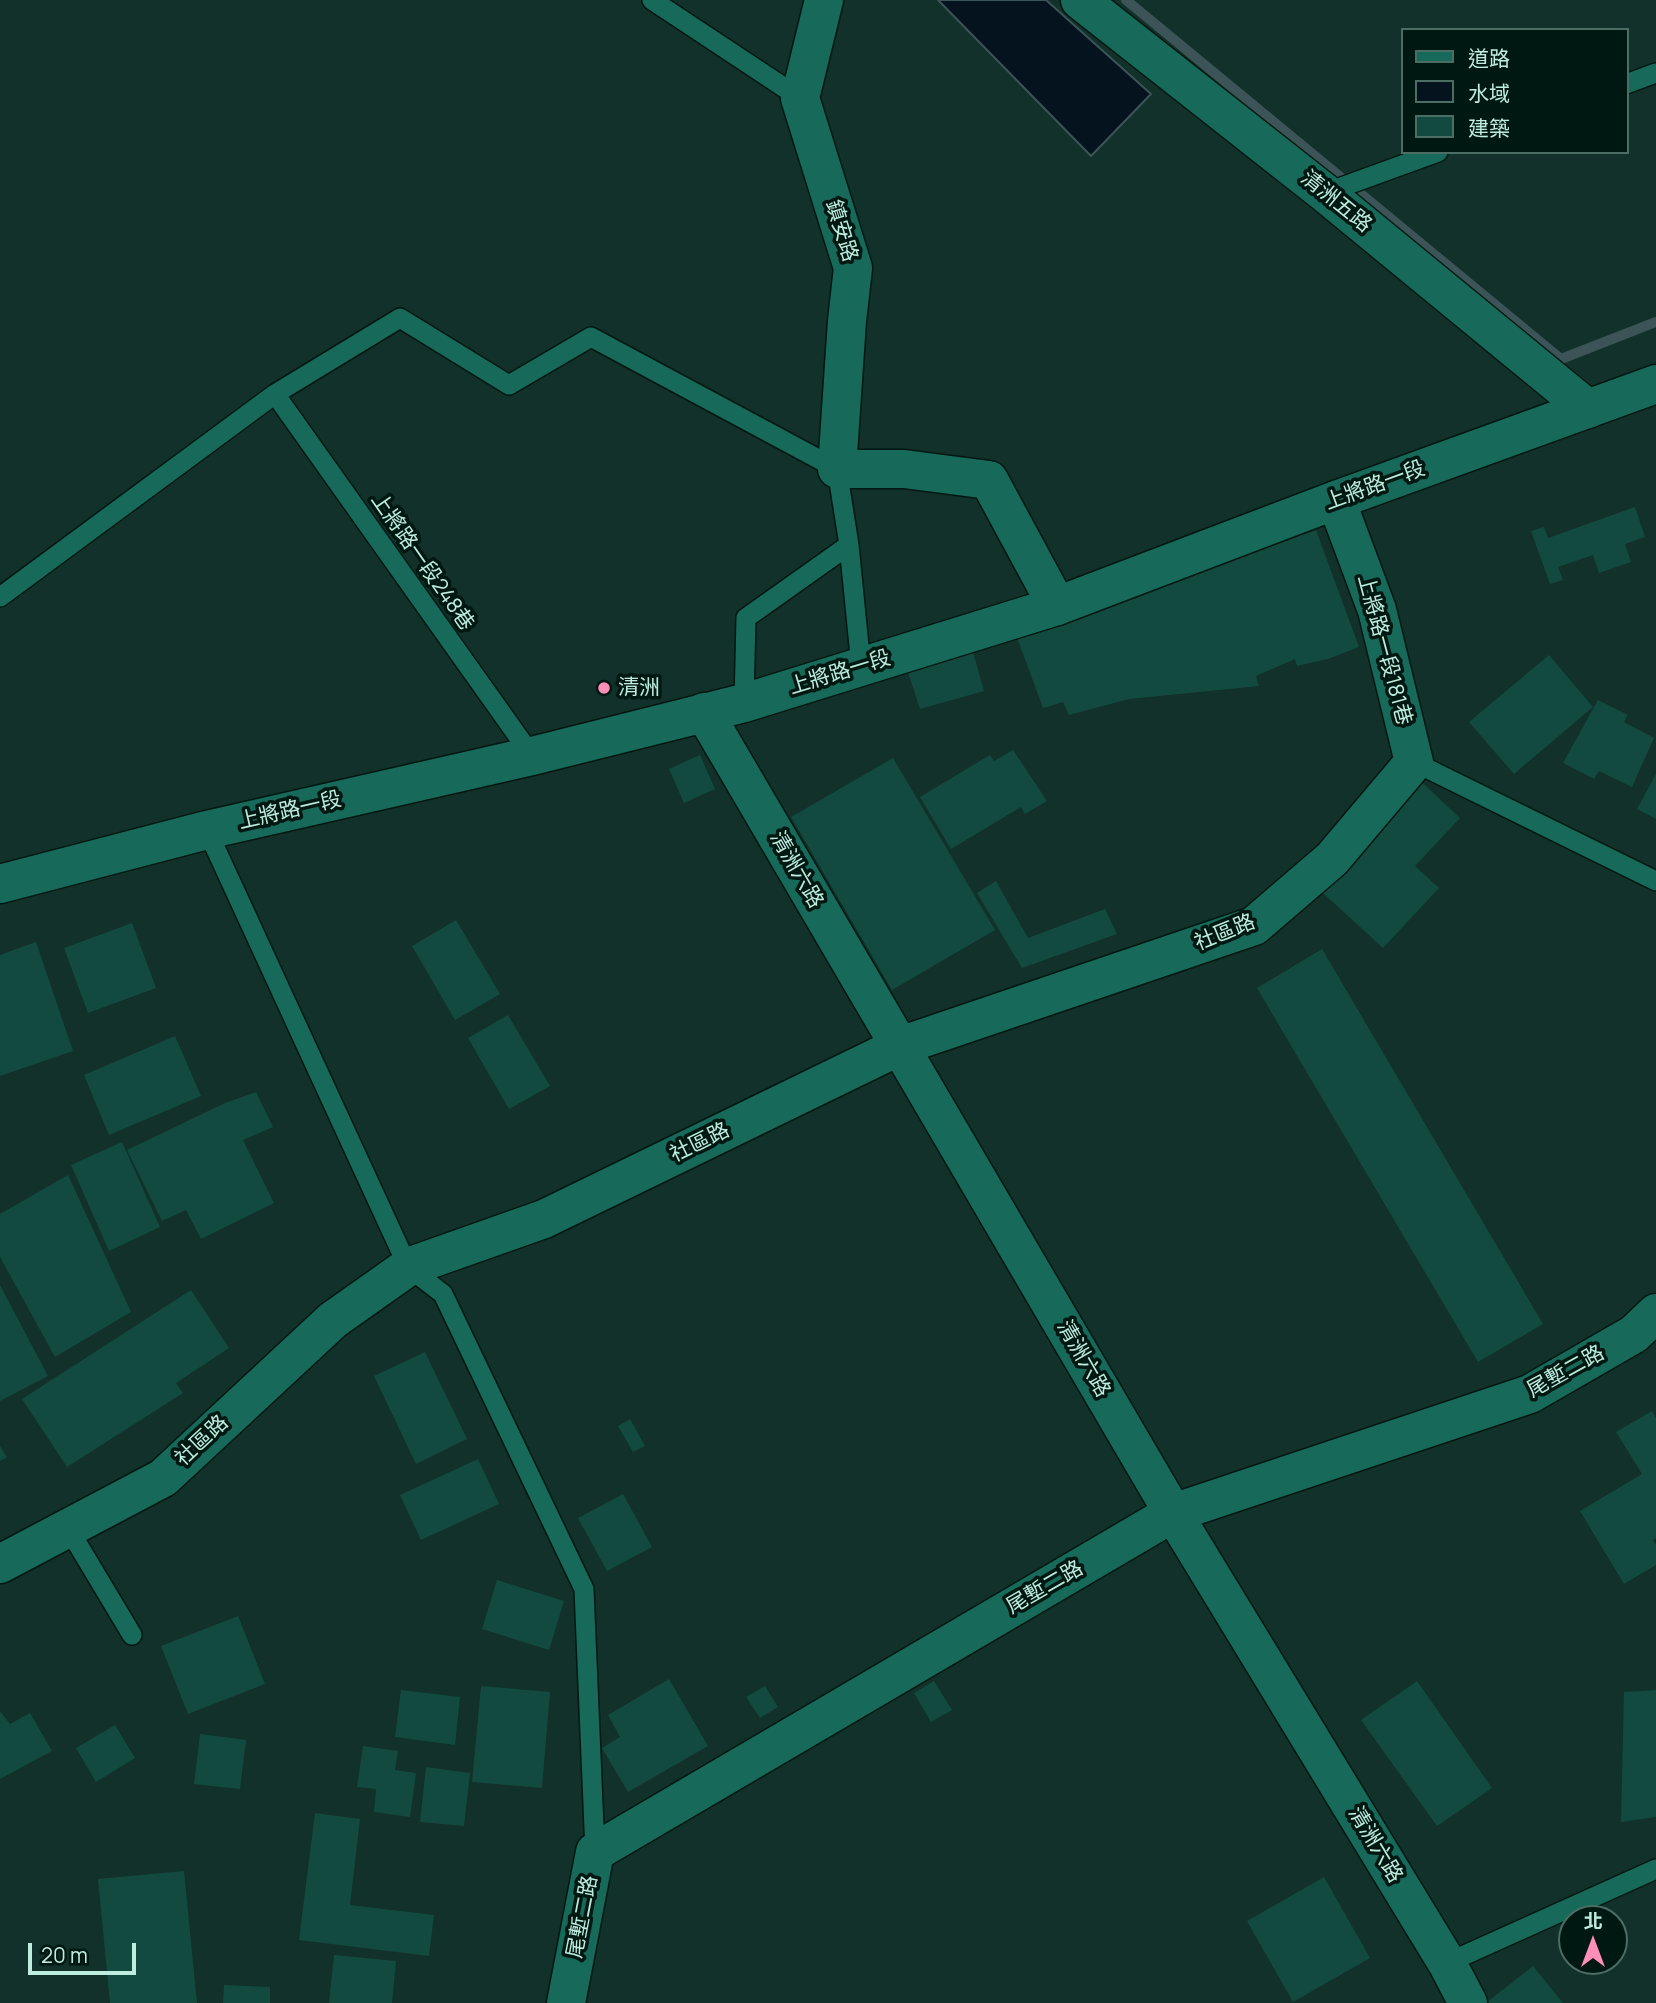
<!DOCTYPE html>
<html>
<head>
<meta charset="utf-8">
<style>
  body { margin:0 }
  #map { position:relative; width:1656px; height:2003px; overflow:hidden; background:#11312a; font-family:Manrope,"Noto Sans TC",sans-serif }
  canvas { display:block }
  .legend { position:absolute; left:1401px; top:28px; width:228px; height:126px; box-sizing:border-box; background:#001812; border:2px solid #4c6d64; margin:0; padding:9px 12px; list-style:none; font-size:21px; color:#beecdf }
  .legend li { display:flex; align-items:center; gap:14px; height:35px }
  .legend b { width:35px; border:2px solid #4c6d64 }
  .north { position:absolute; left:1558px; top:1905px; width:70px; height:70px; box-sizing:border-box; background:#001812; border:2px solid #4c6d64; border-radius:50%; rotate:0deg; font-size:19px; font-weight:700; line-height:28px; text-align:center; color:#beecdf }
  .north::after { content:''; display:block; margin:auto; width:24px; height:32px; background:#ff8eb9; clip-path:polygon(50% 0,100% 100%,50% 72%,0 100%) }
  .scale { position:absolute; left:28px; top:1943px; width:108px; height:32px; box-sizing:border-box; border:4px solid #beecdf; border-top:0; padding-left:9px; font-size:21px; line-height:24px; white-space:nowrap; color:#beecdf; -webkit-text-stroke:5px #001812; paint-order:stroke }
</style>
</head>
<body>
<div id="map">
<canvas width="1656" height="2003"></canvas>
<ul class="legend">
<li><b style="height:9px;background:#176a5a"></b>道路</li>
<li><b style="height:19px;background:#04131d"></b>水域</li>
<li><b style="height:19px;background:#134a3f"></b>建築</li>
</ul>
<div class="north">北</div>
<div class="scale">20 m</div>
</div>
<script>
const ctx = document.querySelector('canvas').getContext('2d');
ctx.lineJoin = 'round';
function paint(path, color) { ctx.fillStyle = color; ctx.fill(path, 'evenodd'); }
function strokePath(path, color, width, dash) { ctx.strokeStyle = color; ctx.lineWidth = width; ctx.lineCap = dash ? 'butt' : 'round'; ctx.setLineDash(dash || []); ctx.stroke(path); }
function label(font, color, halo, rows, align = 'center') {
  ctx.font = font + ' Manrope,"Noto Sans TC",sans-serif'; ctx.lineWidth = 7; ctx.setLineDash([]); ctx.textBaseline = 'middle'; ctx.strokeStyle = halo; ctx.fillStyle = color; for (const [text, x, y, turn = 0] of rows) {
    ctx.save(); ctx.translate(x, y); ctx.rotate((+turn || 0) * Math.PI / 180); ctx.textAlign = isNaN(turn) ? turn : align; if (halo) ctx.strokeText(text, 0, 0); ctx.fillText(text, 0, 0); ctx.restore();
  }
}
const water = new Path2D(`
  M938,0H1046L1151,94L1091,156Z`);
const stream = new Path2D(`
  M1126,0L1561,359L1656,322`);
const building = new Path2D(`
  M1635,507L1645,537L1625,544L1631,562L1599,573L1593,555L1558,567L1563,580L1550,584L1531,531L1544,527L1548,538Z
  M1316,530L1359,647L1328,659L1297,666L1295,659L1256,676L1259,686L1129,699L1069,715L1063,702L1043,708L1015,632L1212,567Z
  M971,645L984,691L920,709L906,666Z
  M1549,655L1593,707L1514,774L1469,722Z
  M1598,700L1628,715L1624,722L1654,738L1632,787L1599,771L1594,779L1563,763Z
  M1013,750L1047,801L1025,814L1021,807L951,849L920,797L990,755L994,761Z
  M700,755L715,789L684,803L669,769Z
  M893,758L995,930L892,990L791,817Z
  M1413,774L1460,818L1415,866L1439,888L1383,948L1312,883Z
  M1656,774V819L1637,809Z
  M996,881L1028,938L1105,909L1117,934L1022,968L977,893Z
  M456,920L500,994L455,1020L412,946Z
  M132,923L156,988L88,1013L64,948Z
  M36,942L73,1051L0,1076V955Z
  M1322,949L1543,1324L1478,1362L1257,988Z
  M508,1015L550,1086L509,1109L468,1038Z
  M175,1036L201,1096L109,1135L84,1075Z
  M256,1092L273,1127L243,1140L274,1203L201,1239L186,1210L162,1221L127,1150L225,1103Z
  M122,1142L160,1227L109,1251L71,1165Z
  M68,1175L131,1312L55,1357L0,1257V1214Z
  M0,1285L48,1376L0,1401Z
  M191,1290L229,1348L176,1383L183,1393L67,1467L22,1399Z
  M425,1352L467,1439L416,1464L374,1376Z
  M1652,1411L1656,1418V1538L1653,1540L1656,1545V1565L1624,1584L1580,1511L1642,1474L1616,1432Z
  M630,1419L645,1446L633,1452L618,1426Z
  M0,1446L7,1457L0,1461Z
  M478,1459L499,1504L421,1540L400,1495Z
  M623,1494L652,1547L607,1571L578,1518Z
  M497,1580L564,1601L549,1650L482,1629Z
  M238,1616L265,1684L188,1714L161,1646Z
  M669,1679L708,1746L628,1792L602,1748L620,1737L608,1715Z
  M934,1681L952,1710L931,1722L914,1693Z
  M1417,1681L1492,1788L1437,1826L1361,1720Z
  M481,1686L550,1692L542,1788L472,1782Z
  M765,1686L778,1707L760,1718L746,1697Z
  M401,1690L460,1697L455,1745L395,1737Z
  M1656,1690V1817L1621,1822L1624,1692Z
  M0,1711L10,1724L30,1713L52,1751L0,1779Z
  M115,1725L135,1758L96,1782L76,1748Z
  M200,1734L246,1740L240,1789L194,1784Z
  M363,1746L398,1751L395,1770L416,1773L410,1817L374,1812L376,1789L357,1787Z
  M426,1767L470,1773L464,1826L420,1822Z
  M315,1813L360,1819L350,1905L434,1915L429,1956L299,1940Z
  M184,1871L197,2003H110L98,1879Z
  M1324,1877L1370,1958L1293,2002L1247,1921Z
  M334,1955L396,1961L392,2003H329Z
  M1533,1966L1563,2003H1486Z
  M224,1985L270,1987V2003H223Z`);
const service = new Path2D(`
  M652,0L800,98
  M1626,84L1656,73
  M1325,193L1438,152
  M275,394L532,756
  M0,597L275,394L400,318L509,385L591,337L837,469L849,545L861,666
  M744,703L746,618L849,545
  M1414,762L1656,881
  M207,830L408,1267L443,1294L584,1589L595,1852
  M68,1528L132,1635
  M1447,1963L1656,1869`);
const minor = new Path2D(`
  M824,0L800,98L853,268L847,321L837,469H904L989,480L1057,606
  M1080,0L1325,193L1588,409
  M704,712L1173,1513L1447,1963L1468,2003
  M0,1564L163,1478L333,1320L408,1267L544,1219L900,1046L1254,926L1332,859L1414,762L1377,610L1336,500
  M566,2003L595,1852L1173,1513L1530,1394L1634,1334L1656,1313`);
const secondary = new Path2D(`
  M0,884L207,830L532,756L744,703L1057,606L1336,500L1656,384`);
const markers = [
  [604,688,7,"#ff8eb9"]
];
const streetNames = [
  ["清洲五路",1336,202,39],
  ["鎮安路",841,231,73],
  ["上將路一段",1375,486,-20],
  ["上將路一段248巷",422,562,55],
  ["上將路一段181巷",1384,650,75],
  ["上將路一段",840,673,-17],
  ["上將路一段",290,811,-13],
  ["清洲六路",796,870,60],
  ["社區路",1225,933,-22],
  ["社區路",700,1143,-26],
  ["清洲六路",1083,1359,60],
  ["尾塹二路",1566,1372,-29],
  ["社區路",202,1441,-43],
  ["尾塹二路",1045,1588,-30],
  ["清洲六路",1375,1845,59],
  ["尾塹二路",583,1917,-79]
];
const poiNames = [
  ["清洲",618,688]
];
paint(water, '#04131d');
strokePath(water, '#3c5457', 2);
strokePath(stream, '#3c5457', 10);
paint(building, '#134a3f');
strokePath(service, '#001812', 22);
strokePath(minor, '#001812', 41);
strokePath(secondary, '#001812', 41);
strokePath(service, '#176a5a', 19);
strokePath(minor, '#176a5a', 38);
strokePath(secondary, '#176a5a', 38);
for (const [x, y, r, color] of markers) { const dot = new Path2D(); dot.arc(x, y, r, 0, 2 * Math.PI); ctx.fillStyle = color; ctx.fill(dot); strokePath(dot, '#001812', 2.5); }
label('21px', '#beecdf', '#001812', streetNames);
label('21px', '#beecdf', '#001812', poiNames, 'left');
</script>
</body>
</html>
